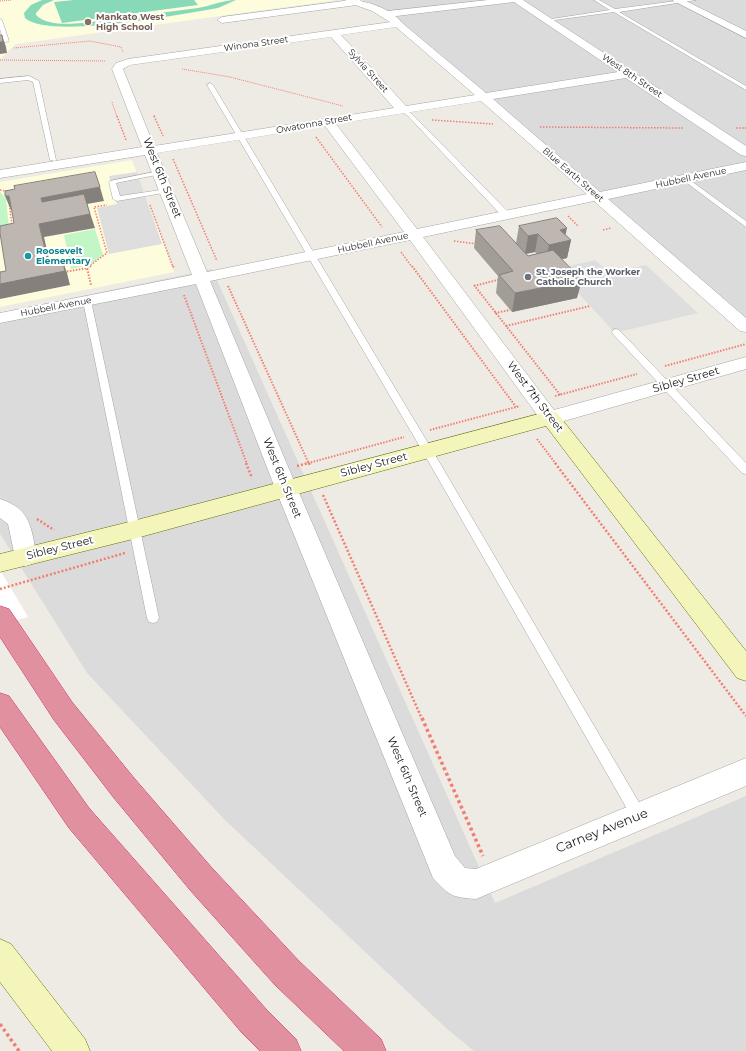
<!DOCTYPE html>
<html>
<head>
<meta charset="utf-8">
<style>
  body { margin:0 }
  canvas { display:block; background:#eeebe4 }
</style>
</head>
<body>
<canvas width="746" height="1051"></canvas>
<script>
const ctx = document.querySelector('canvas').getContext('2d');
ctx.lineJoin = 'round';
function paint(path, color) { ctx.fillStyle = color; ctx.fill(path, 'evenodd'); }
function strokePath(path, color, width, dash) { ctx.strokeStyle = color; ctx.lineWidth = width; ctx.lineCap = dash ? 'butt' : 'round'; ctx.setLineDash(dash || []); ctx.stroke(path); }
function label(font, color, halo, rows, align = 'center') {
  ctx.font = font + ' Montserrat,sans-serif'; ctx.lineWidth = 4; ctx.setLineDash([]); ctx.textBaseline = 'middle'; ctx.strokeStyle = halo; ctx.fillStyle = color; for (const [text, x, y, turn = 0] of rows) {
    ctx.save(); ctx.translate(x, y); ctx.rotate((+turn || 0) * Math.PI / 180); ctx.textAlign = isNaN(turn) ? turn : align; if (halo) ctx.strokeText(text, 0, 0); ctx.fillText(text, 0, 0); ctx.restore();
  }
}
const residential = new Path2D(`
  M361,0H746V322L384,9Z
  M212,269L495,903L746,796V1051H474L446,1028L225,820L87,673L0,534V313Z`);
const education = new Path2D(`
  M0,0H337L16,44L0,59Z
  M132,160L174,272L0,307V182Z`);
const park = new Path2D(`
  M0,192L6,199L9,228L0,235Z
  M95,229L103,255L92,264L71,269L64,235Z`);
const pitch = new Path2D(`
  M42,0H54L43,5L36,13V15C47,26 69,24 83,23L198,8C211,6 223,0 236,0L218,8L201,11C168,16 48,39 25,18L24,13L31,5Z
  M74,0H194L198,5L62,23L54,2Z`);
const parking = new Path2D(`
  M137,172L162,244L109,254L97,208L117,204L109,176Z
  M595,260L610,273L646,265L698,313L615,333L556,269Z`);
const pier = new Path2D(`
  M0,570L28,617L0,625Z`);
const pathFar4 = new Path2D(`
  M0,1L12,0
  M14,48L90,41L121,47L123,52
  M0,60L105,61
  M182,69L230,77L343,106
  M112,102L117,117
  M154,115L155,117`);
const pathFar3 = new Path2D(`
  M117,116L126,140
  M154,116L163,136
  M432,120L493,124
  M540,127L683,128
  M736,128H746
  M316,137L382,227
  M173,159L217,261
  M0,190L7,191
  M9,202L12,225
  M150,205L173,267
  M568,216L578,226
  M603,230L611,228
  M454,241L477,244
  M401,252L412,267
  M88,267L107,253L94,207L107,205`);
const pathFar2 = new Path2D(`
  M173,266L174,269
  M412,266L516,407
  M87,268L91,266
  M64,272L87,268L91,285
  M474,285L561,396
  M228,286L309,464
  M474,286L501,279
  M184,295L247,464
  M495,313L510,310
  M506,326L590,306
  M665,366L746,344
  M555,396L637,374
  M430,430L520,406
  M537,439L556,464
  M305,464L404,437`);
const pathFar1 = new Path2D(`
  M246,463L252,478
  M309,463L310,465
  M555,463L746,716
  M297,466L309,463
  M323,495L422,719
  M37,519L54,530
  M0,589L125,553`);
const path = new Path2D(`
  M422,718L483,856
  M0,1024L19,1051`);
const service = new Path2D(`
  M594,0H599L615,9L684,0H696L619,12L746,86V90L614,12L547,21L545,20L610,10Z
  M0,19L2,20L9,41L0,44V40H3L0,29Z
  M29,76L39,81L56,160L55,161L50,160L33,82L28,80L0,83V79Z
  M210,83L213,85L431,448L644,811L646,816L644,821L639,823L634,821L423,452L207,85Z
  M401,109H405L412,114L510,214V218H504L408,116L401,111Z
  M159,171L162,173L161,174L116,183L120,196L167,189L170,191L169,192L117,201L113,199L109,182L110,181Z
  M683,178H687L746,221V227L683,180Z
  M84,299H87L91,301L159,618L157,622L153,623L149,622L147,618L83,301Z
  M616,329L619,330L746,463V474L742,473L613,334L612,332L613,330Z`);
const minor = new Path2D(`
  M351,0H360L362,2L357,5L222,23L217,20L222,17Z
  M488,0H523L746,146V156L741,155L626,78L493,99L600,192L746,162V170L608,199L746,318V332L740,331L594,201L423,237L554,410L746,357V369L550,425L543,423L410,240L210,281L297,488L455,856L465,868L476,869L746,758V786L476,899C451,897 450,896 433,878L275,488L196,284L0,323V313L192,275L145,155L0,178V170L142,147L112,69L116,63L128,59L398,21L401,22L486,93L618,72L514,2L388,17L383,14L388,11ZM396,27L475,95L406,106L341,35ZM331,37L394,108L154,146L123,69L130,65ZM481,101L587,194L417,229L336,124ZM325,126L404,232L207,272L157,153Z
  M672,0H684L746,31V38Z
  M0,499C32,509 31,529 37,557L34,563L26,566L18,563L15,557L8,524L0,518Z`);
const tertiary = new Path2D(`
  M345,0C365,0 390,7 403,24L398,27L372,11L347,2Z`);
const secondary = new Path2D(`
  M550,411L557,413L746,651V681L737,678L546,426L133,539L0,572V554L133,521Z
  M0,939L11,944L85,1039L90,1051H52L0,982Z`);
const motorway = new Path2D(`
  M0,606L9,609L72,702L134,778L212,868L299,961L381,1039L386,1051H344L275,985L190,890L114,798L54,720L0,637Z
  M0,693L9,696L89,808L266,1009L296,1039L301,1051H260L242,1033L69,828L0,727Z`);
const wall = new Path2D(`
  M519,226L565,235L571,240L567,258L562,259L577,298L512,312L496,293L498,276L474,248L476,230L516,243ZM535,252L537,254L528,256L526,254Z`);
const shadedWall = new Path2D(`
  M2,35L6,47L7,53L0,54V42Z
  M100,187L104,201L87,204L95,228L44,237L52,273L62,259L67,273L70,285L0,299V284L48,262L39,224L42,202L41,198Z
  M5,196H9L15,209L11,210Z
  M567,228L564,242L571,240L567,258L545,263L549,245L560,230Z
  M538,234L535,252L525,254L528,236Z
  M582,280L577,298L512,312L515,293Z`);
const building = new Path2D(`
  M0,35H2L3,42H0Z
  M95,172L100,187L41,198L42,202L84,194L90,214L39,224L48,262L62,259L65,271L0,284V272L6,271L0,233V226L14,223L9,196H5V191L15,189L14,186Z
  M557,218L567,228L560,230L571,240L549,245L538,234L528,236L519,226Z
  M500,226L528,256L553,250L582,280L515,293L499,275L513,271L476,230Z`);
const markers = [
  [88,22,4,"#8d6e63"],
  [28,256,4,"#0f9aa8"],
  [528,277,4,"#6b7280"]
];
const farEducationnames = [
  ["Mankato West",96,17],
  ["High School",96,27]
];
const farStreetnames = [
  ["Winona Street",256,44,-8],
  ["Sylvia Street",368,71,48],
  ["West 8th Street",632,76,34],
  ["Owatonna Street",314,124,-10],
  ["Blue Earth Street",573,175,41],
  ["Hubbell Avenue",691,178,-12],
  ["Hubbell Avenue",373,243,-12],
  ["Hubbell Avenue",56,307,-11]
];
const farCulturenames = [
  ["Roosevelt",36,251],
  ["Elementary",36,261]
];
const farWorshipnames = [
  ["St. Joseph the Worker",536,272],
  ["Catholic Church",536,282]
];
const streetNames = [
  ["West 6th Street",162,178,68],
  ["Sibley Street",686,380,-16],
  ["West 7th Street",535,397,53],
  ["Sibley Street",374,465,-15],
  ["West 6th Street",282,478,68],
  ["Sibley Street",60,548,-14],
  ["West 6th Street",407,777,67]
];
const nearStreetnames = [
  ["Carney Avenue",602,831,-22]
];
paint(residential, '#dcdbdb');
paint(education, '#fdfdde');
paint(park, '#c3f6c7');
paint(pitch, '#87d9b8');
paint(parking, '#dedede');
paint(pier, '#fff');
strokePath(service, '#a5a5a5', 1);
strokePath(minor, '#a5a5a5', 1);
strokePath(tertiary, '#a5a5a5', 1);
strokePath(secondary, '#646e0b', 1);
strokePath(motorway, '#cf2e67', 1);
strokePath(pathFar4, '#f17e72', 1, [1, 1]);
strokePath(pathFar3, '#f17e72', 1.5, [1.5, 1.5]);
strokePath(pathFar2, '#f17e72', 2, [1.5, 1.5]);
strokePath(pathFar1, '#f17e72', 2.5, [2, 2]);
strokePath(path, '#f17e72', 3.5, [3, 3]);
paint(service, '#fff');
paint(minor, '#fff');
paint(tertiary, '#fff');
paint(secondary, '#f3f5bb');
paint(motorway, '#e190a0');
paint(wall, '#a39d98');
paint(shadedWall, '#85807c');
paint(building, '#beb7b1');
strokePath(building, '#85807c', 1);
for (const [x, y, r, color] of markers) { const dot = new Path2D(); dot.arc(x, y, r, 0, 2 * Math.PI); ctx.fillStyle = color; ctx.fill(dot); strokePath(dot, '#fff', 1.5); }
label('bold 9px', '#785e54', '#fff', farEducationnames, 'left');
label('9px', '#1e1e1e', '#fff', farStreetnames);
label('bold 9px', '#0d838f', '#fff', farCulturenames, 'left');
label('bold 9px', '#5b616d', '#fff', farWorshipnames, 'left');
label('11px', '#1e1e1e', '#fff', streetNames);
label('13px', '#1e1e1e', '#fff', nearStreetnames);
</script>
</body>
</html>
